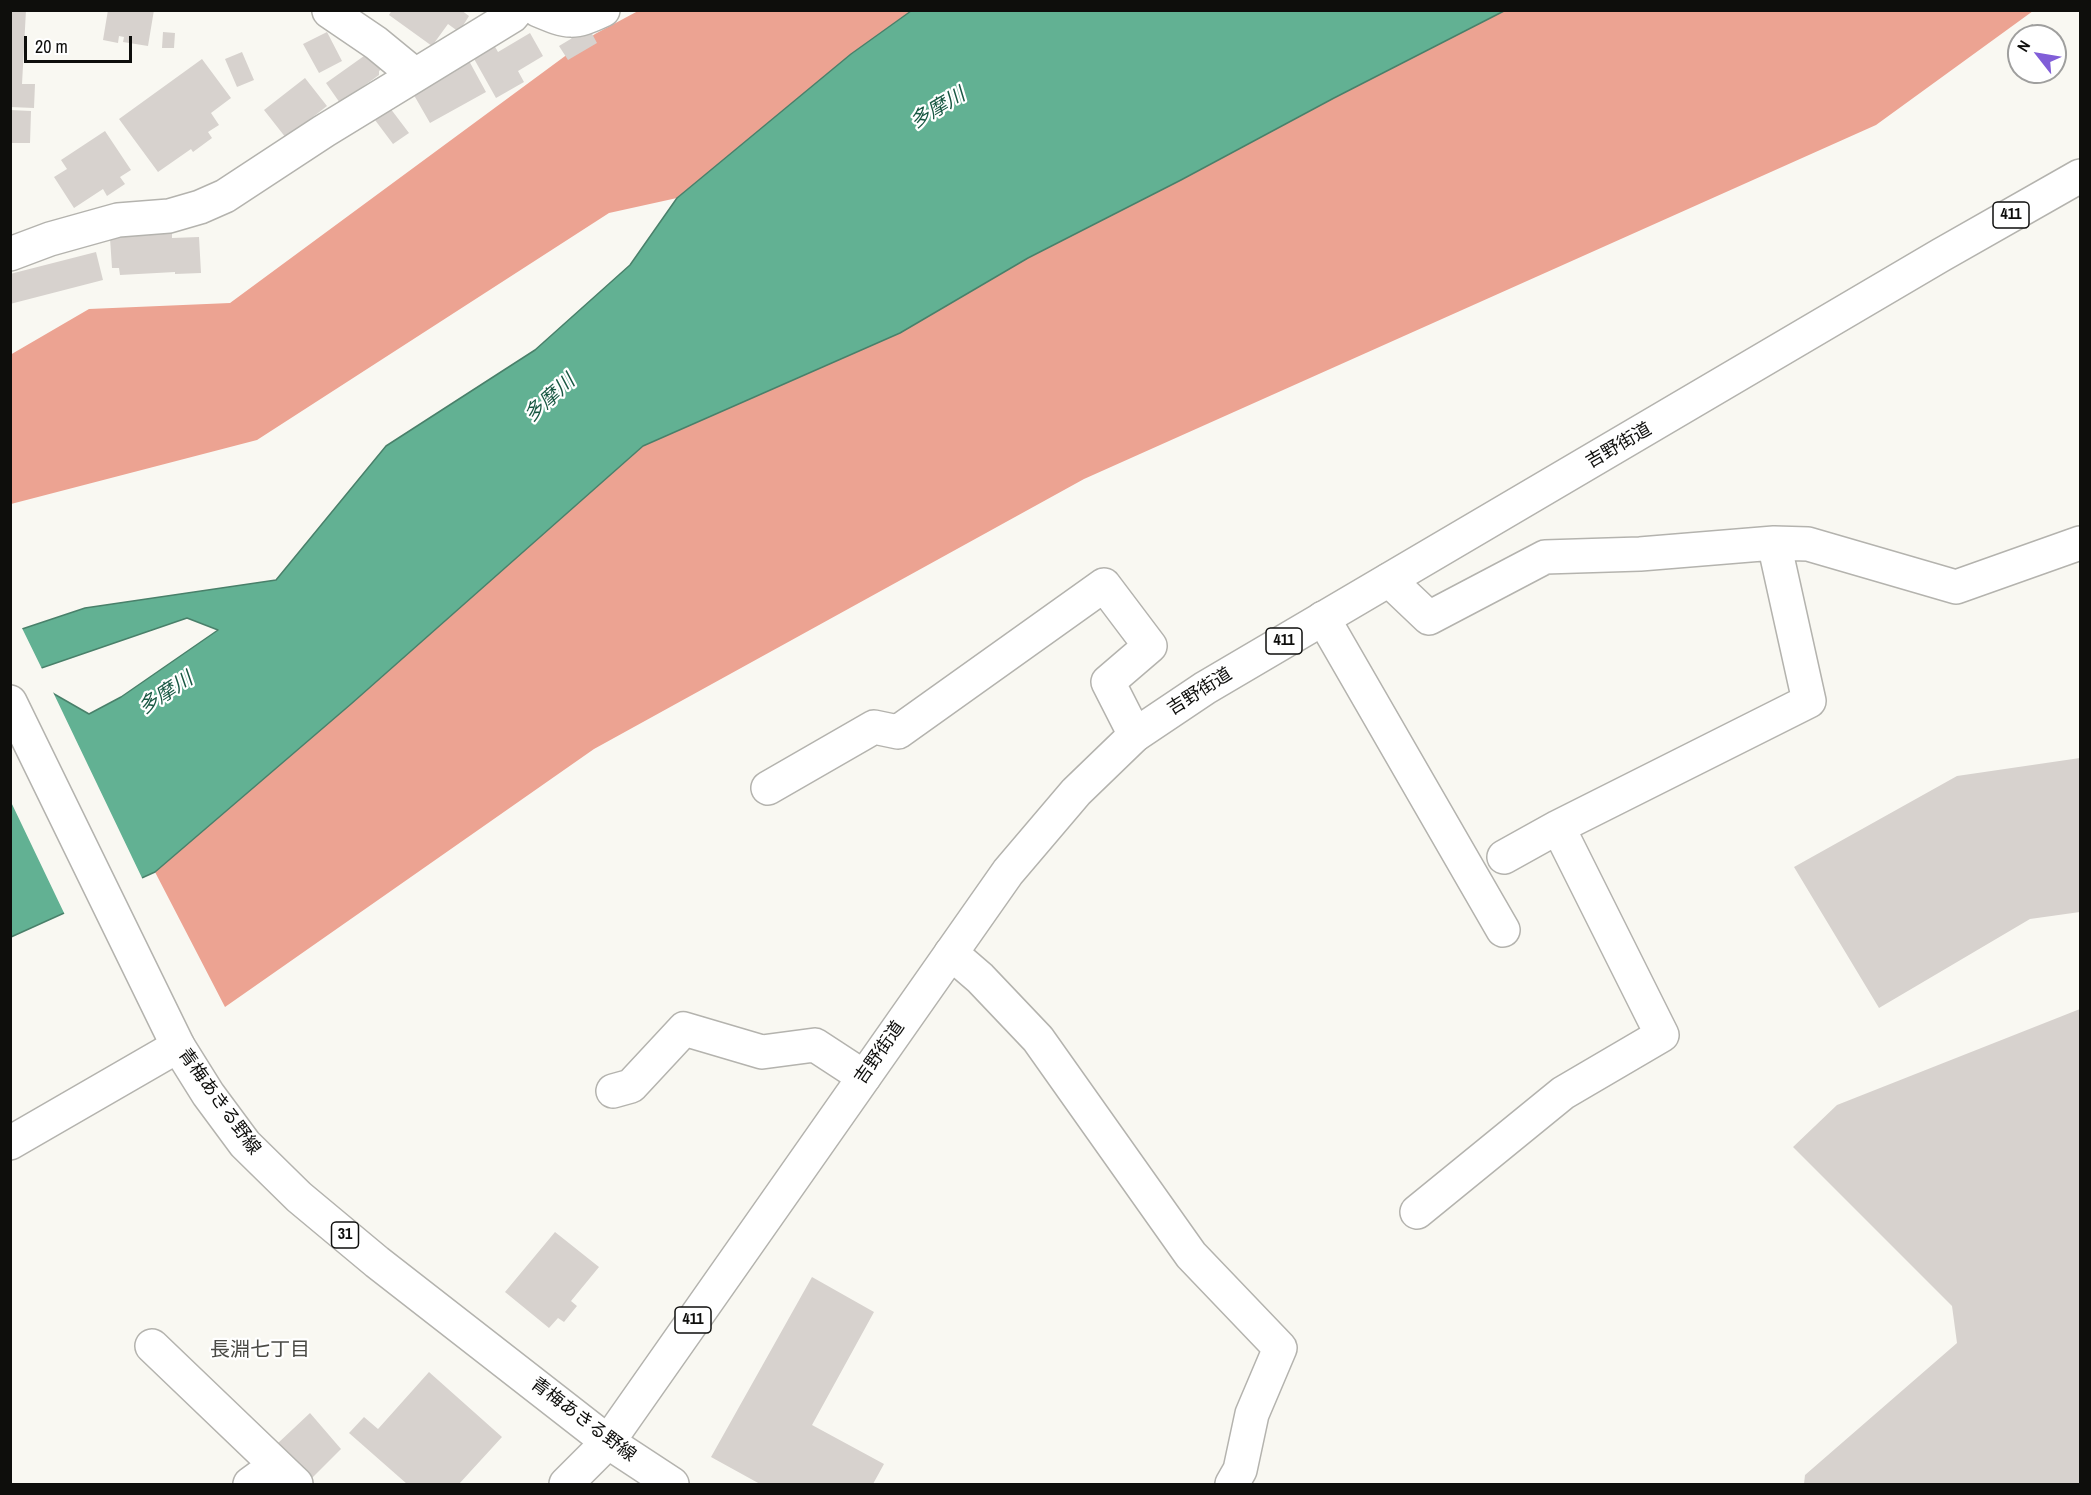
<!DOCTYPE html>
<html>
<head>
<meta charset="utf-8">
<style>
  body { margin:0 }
  #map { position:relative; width:2091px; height:1495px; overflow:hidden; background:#f9f8f2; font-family:"Archivo Narrow",sans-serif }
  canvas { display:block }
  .frame { position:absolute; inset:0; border:12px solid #0e0e0c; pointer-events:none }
  .north { position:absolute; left:2007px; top:24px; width:60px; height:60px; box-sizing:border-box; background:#fff; border:2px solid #9f9f9e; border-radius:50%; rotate:301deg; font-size:16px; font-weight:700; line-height:24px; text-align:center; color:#0e0e0c }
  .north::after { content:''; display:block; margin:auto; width:21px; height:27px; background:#815ed8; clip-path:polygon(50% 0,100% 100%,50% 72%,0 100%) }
  .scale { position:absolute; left:24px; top:36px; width:108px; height:27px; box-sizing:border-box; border:3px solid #0e0e0c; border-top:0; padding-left:8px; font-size:18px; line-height:21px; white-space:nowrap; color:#0e0e0c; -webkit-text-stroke:4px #fff; paint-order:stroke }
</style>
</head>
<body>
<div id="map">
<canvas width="2091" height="1495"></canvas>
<div class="frame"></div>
<div class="north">N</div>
<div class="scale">20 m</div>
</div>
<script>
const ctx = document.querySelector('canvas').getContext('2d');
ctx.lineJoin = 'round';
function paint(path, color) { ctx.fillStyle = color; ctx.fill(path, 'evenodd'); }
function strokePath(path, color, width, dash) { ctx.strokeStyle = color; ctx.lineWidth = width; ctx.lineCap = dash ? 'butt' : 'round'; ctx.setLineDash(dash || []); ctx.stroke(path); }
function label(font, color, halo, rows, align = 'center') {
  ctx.font = font + ' "Archivo Narrow","Noto Sans JP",sans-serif'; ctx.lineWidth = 4.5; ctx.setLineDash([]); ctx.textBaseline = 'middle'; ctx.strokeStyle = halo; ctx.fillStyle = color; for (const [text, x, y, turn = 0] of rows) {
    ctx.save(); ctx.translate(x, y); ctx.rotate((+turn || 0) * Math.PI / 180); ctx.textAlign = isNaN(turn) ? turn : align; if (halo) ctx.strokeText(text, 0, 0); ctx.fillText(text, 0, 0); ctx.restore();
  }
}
const forest = new Path2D(`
  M638,11H911L851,54L677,198L609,213L257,440L11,504L10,355L89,309L230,303L595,34Z
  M1504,11H2033L1876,125L1084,479L594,749L225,1007L155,872L351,704L643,446L900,333L1028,258L1181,180L1334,98Z`);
const water = new Path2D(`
  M911,11H1504L1334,98L1181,180L1028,258L900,333L643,446L351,704L155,872L11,937L10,633L85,608L276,580L386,446L535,350L630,265L677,198L851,54ZM187,618L218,630L121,697L89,714L21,675Z`);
const pier = new Path2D(`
  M21,626L43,671L27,676L52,690L143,880L65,915L11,802L10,630Z`);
const building = new Path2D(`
  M10,10H26L22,84H35L34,108L10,107Z
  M108,10H154L148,46L123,42L124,37L119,36L118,43L103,40Z
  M392,10H461L469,16L459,32L448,24L432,46L389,15Z
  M589,28L597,43L568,60L559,46Z
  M163,32L175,33L174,48H162Z
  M327,32L342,61L319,73L303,44Z
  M530,33L543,56L518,71L524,82L496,98L473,57L494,45L498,52Z
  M371,51L383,68L379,71V75L340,103L326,83Z
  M242,52L254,80L237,87L225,59Z
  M202,59L231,98L211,113L219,125L208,132L212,138L193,152L191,149L158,172L119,119Z
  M468,59L486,92L430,123L411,90Z
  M305,78L327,106L286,138L264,110Z
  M387,104L409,133L393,144L372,116Z
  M10,110L31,111L30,143H10Z
  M105,131L131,170L120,177L125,184L107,196L103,189L74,208L54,177L67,169L61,160Z
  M172,231V238L199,237L201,273L175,274V272L120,275L119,268H112L110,238L150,235V232Z
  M96,252L103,280L10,304V274Z
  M2080,758V912L2030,919L1879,1008L1794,867L1957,776Z
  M2080,1009V1484H1804L1805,1475L1957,1343L1952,1306L1793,1147L1837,1105Z
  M555,1232L599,1267L571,1301L577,1306L564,1322L558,1318L549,1328L505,1292Z
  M812,1277L874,1312L812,1425L884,1464L873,1484H760L711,1457Z
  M429,1372L502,1437L459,1484H407L349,1433L364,1417L378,1429Z
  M310,1413L341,1449L311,1479L277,1444Z`);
const minor = new Path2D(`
  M538,10C569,23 573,24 603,10
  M329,11L376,43L415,75
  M10,254L50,239L118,220L169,216L200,207L225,196L324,131L512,16L517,10
  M1389,580L1429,618L1545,557L1640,554L1774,543L1808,544L1956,587L2080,543
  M1323,618L1503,930
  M768,788L874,727L898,732L1104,585L1150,646L1108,682L1135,735
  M1504,857L1558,827L1809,701L1774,543
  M951,953L980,978L1038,1039L1191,1255L1280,1348L1252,1414L1240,1470L1232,1484
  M613,1091L631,1086L684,1029L762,1052L815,1045L864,1077
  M10,1143L178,1046
  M1417,1212L1563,1093L1662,1035L1558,827
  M152,1346L296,1484
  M250,1484L276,1465`);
const major = new Path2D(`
  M10,702L178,1046L208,1094L245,1144L299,1197L377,1262L608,1442L672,1484`);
const highway = new Path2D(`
  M566,1484L608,1442L1008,872L1076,792L1135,735L1205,688L1941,255L2080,176`);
const shields = [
  [2011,215,36],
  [1284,641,36],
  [345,1235,27],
  [693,1320,36]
];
const shieldNames = [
  ["411",2011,215],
  ["411",1284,641],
  ["31",345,1235],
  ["411",693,1320]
];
const streetNames = [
  ["吉野街道",1619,446,-30],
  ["吉野街道",1200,692,-32],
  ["吉野街道",880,1053,-55],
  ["青梅あきる野線",219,1102,54],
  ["青梅あきる野線",583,1420,37]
];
const waterNames = [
  ["多摩川",938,109,-31],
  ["多摩川",550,399,-42],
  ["多摩川",166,694,-33]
];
const neighbourhoodNames = [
  ["長淵七丁目",260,1351]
];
paint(forest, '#eca392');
paint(water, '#62b193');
strokePath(water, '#49806a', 1.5);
paint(pier, '#f9f8f2');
paint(building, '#d7d2ce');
strokePath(minor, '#b4b3ae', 36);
strokePath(major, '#b4b3ae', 36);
strokePath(highway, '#b4b3ae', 36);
strokePath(minor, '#fff', 33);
strokePath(major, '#fff', 33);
strokePath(highway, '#fff', 33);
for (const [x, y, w] of shields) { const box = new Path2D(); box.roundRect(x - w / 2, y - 13, w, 26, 4.5); ctx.fillStyle = '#fff'; ctx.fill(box); strokePath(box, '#0e0e0c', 1.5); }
label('bold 16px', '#0e0e0c', null, shieldNames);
label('18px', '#0e0e0c', '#fff', streetNames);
label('italic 20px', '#195843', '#fff', waterNames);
label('20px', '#4a4a45', '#fff', neighbourhoodNames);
</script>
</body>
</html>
